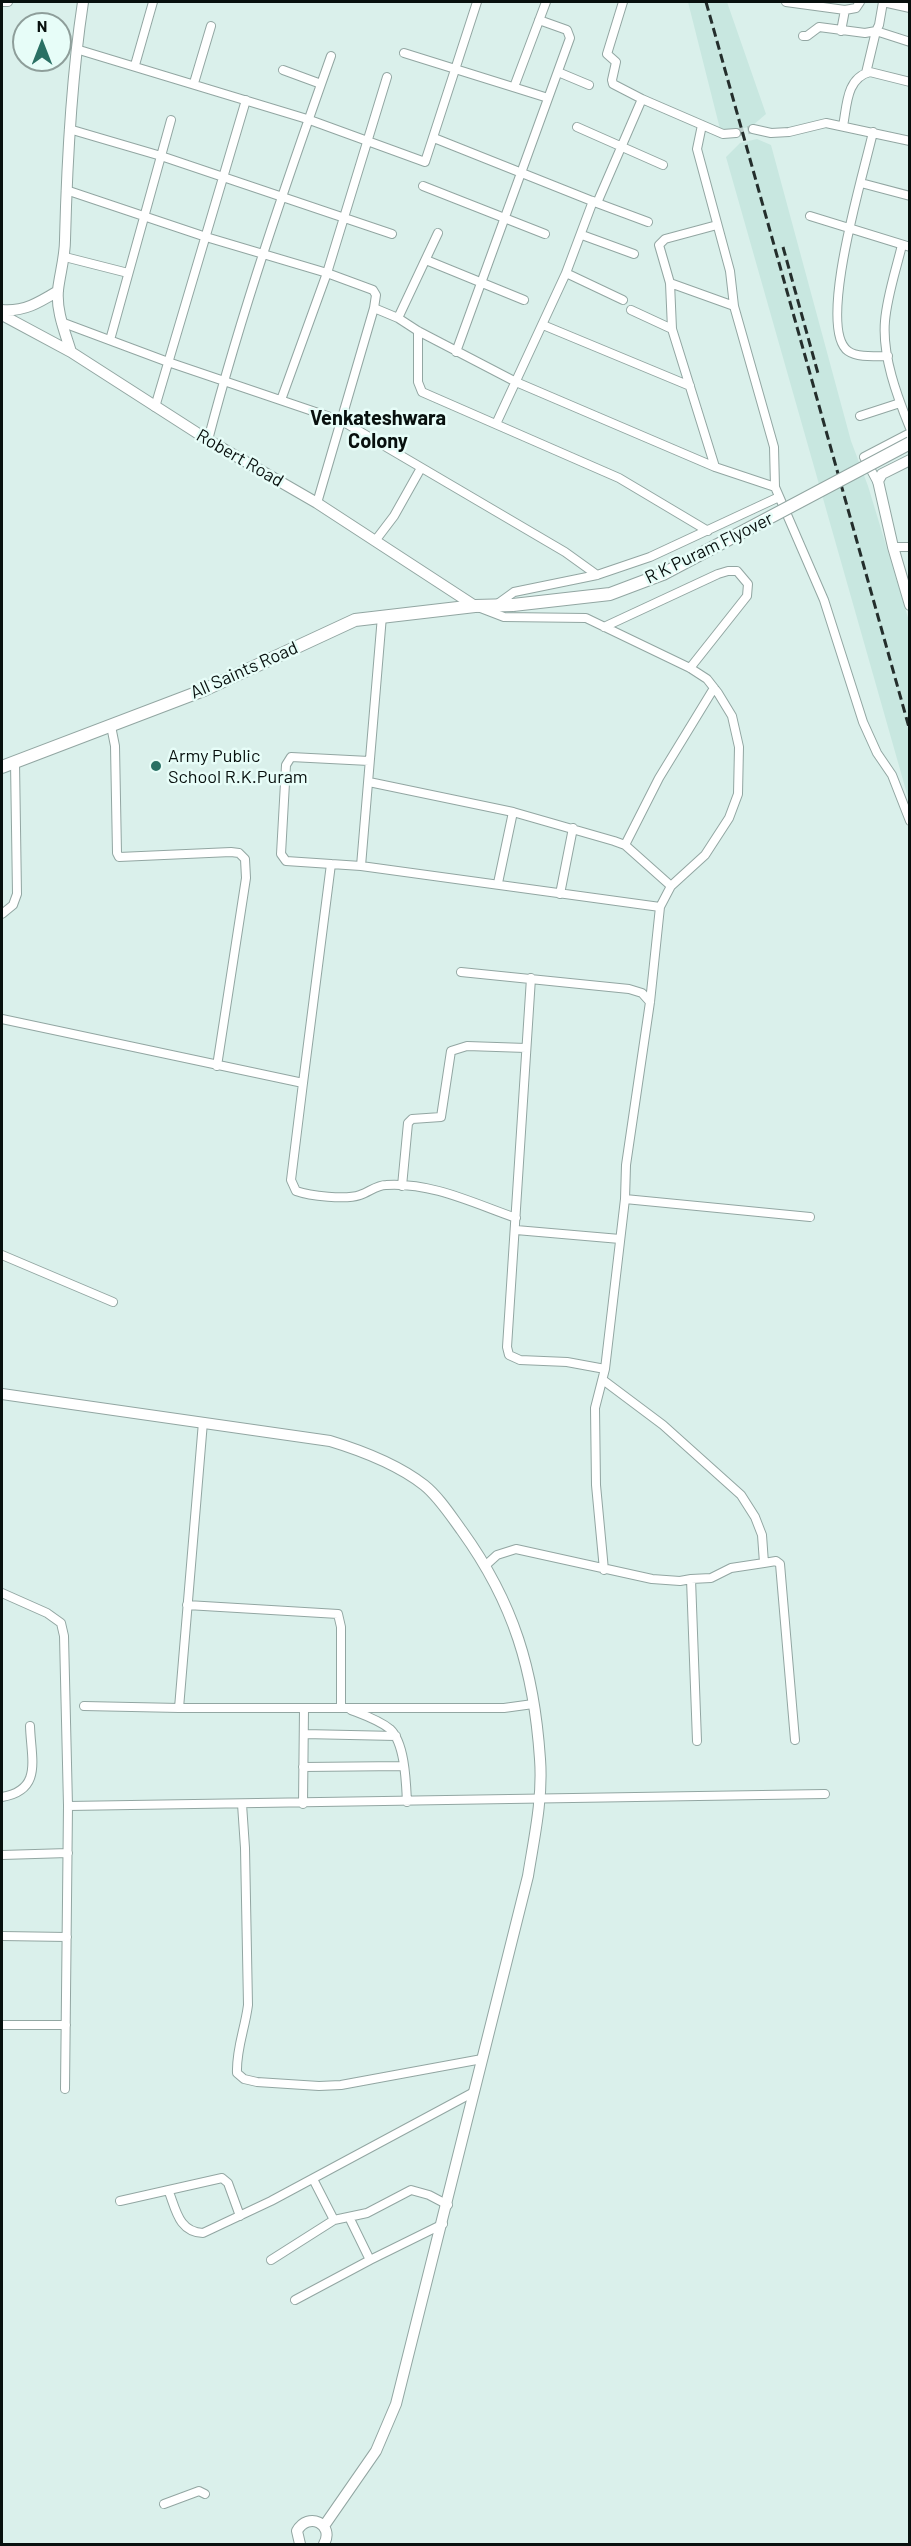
<!DOCTYPE html>
<html>
<head>
<meta charset="utf-8">
<style>
  body { margin:0 }
  #map { position:relative; width:911px; height:2546px; overflow:hidden; background:#daf0eb; font-family:Barlow,sans-serif }
  canvas { display:block }
  .frame { position:absolute; inset:0; border:3px solid #08100e; pointer-events:none }
  .north { position:absolute; left:12px; top:12px; width:60px; height:60px; box-sizing:border-box; background:#e7fdf8; border:2px solid #8e9e9a; border-radius:50%; rotate:0deg; font-size:16px; font-weight:700; line-height:24px; text-align:center; color:#08100e }
  .north::after { content:''; display:block; margin:auto; width:21px; height:27px; background:#2a7064; clip-path:polygon(50% 0,100% 100%,50% 72%,0 100%) }
</style>
</head>
<body>
<div id="map">
<canvas width="911" height="2546"></canvas>
<div class="frame"></div>
<div class="north">N</div>
</div>
<script>
const ctx = document.querySelector('canvas').getContext('2d');
ctx.lineJoin = 'round';
function paint(path, color) { ctx.fillStyle = color; ctx.fill(path, 'evenodd'); }
function strokePath(path, color, width, dash) { ctx.strokeStyle = color; ctx.lineWidth = width; ctx.lineCap = dash ? 'butt' : 'round'; ctx.setLineDash(dash || []); ctx.stroke(path); }
function label(font, color, halo, rows, align = 'center') {
  ctx.font = font + ' Barlow,sans-serif'; ctx.lineWidth = 5; ctx.setLineDash([]); ctx.textBaseline = 'middle'; ctx.strokeStyle = halo; ctx.fillStyle = color; for (const [text, x, y, turn = 0] of rows) {
    ctx.save(); ctx.translate(x, y); ctx.rotate((+turn || 0) * Math.PI / 180); ctx.textAlign = isNaN(turn) ? turn : align; if (halo) ctx.strokeText(text, 0, 0); ctx.fillText(text, 0, 0); ctx.restore();
  }
}
const built = new Path2D(`
  M688,2H727L766,114L752,126L737,130L720,129Z
  M757,139L771,145L851,441L868,486L909,621V801L726,157L740,143Z`);
const minorTunnel = new Path2D(`
  M736,133L753,129`);
const minor = new Path2D(`
  M2,2H8
  M786,2L845,10L856,8L860,2
  M883,2L910,8
  M841,31L845,10
  M803,36H807L819,27L865,33L876,31L879,25L883,2
  M76,49L307,119L425,162L477,2
  M404,53L548,98
  M135,65L153,2
  M283,70L321,84
  M558,72L589,85
  M866,73L876,31L910,42
  M194,83L211,26
  M514,87L546,2
  M642,99L723,134L736,133
  M702,125L697,149L730,271L734,306L774,447L775,487L824,600L863,722L877,753L892,775L910,821
  M843,126C847,106 846,78 870,72L910,82
  M577,127L663,165
  M69,129L161,156L392,234
  M753,129L771,133L789,132L826,123L910,141
  M873,132C865,169 816,328 848,351C858,358 875,356 888,356
  M434,138L597,203L642,99L613,84L612,80L616,62L607,54L623,2
  M861,183L910,196
  M423,186L545,234
  M66,190L206,237L327,273L373,290L376,295L374,308L317,503
  M597,203L648,222
  M810,216L910,247
  M582,235L634,254
  M902,245C896,270 887,296 885,321C882,356 897,396 910,428
  M65,257L128,273
  M426,260L524,300
  M566,273L623,300
  M670,283L734,306
  M374,308L398,318L418,331L516,382L715,467L775,487
  M631,310L672,329
  M398,318L438,233
  M61,322L168,362L342,421L565,552L597,575
  M543,325L690,386
  M418,331V382L422,392L619,478L708,531
  M110,340L171,120
  M456,352L570,38L567,30L539,20
  M281,400L327,273L387,77
  M155,407L246,100
  M860,416L900,403
  M496,424L566,273L593,201
  M208,440C242,310 286,183 331,56
  M715,467L672,329L670,283L659,245L665,239L717,225
  M879,485L864,457L910,433
  M375,541L394,516L421,468
  M893,547H910
  M496,605L514,592L597,575L650,557L779,497
  M478,607L504,617L586,618L690,668L707,679L718,693L732,716L739,747L738,794L729,818L705,855L671,886L660,907L650,1002L626,1165L625,1199L605,1369L595,1408L596,1485L604,1570
  M604,627L718,574L728,571H737L748,584L747,596L690,668
  M111,726L115,746L117,853L119,857L231,852L239,853L245,859L246,878L217,1066
  M369,761L291,757L286,765L281,854L286,861L361,866L660,907
  M369,782L513,812L614,841L625,845L671,886
  M625,845L659,778L714,688
  M361,866L382,616
  M498,883L513,812
  M560,894L573,828
  M2,914L13,905L17,894L15,762
  M461,972L629,989L642,993L650,1002
  M531,978L507,1347L509,1355L520,1360L567,1362L605,1369
  M2,1019L303,1083L331,864
  M303,1083L291,1180L296,1191C310,1196 346,1200 360,1195C369,1192 377,1185 386,1185C432,1182 475,1204 516,1218
  M402,1186L408,1123L412,1119L441,1117L451,1051L467,1046L526,1048
  M625,1199L810,1217
  M516,1230L620,1239
  M2,1255L113,1302
  M603,1380L663,1425L741,1495L755,1517L762,1535L764,1563L776,1561L780,1564L795,1740
  M203,1422L179,1708H504L533,1704
  M486,1565L497,1555L516,1549L652,1579L680,1581L691,1579
  M2,1593L47,1613L61,1623L64,1636L68,1806L65,2089
  M187,1605L338,1614L341,1627V1708
  M84,1706L179,1708
  M351,1710C364,1715 379,1720 390,1729C405,1743 406,1782 407,1802
  M304,1734L396,1736
  M697,1741L691,1579L711,1578L731,1568L764,1563
  M303,1767L404,1766
  M2,1797C43,1790 31,1759 30,1726
  M242,1804L245,1848L248,2005C245,2029 236,2049 237,2073L244,2079L257,2082L319,2086L341,2085L482,2059
  M303,1804L304,1709
  M68,1806L825,1794
  M2,1855L68,1853
  M2,1936L67,1937
  M2,2025H66
  M313,2179L334,2220L367,2213L411,2190L429,2195L448,2205
  M169,2192C176,2210 179,2232 203,2233L271,2201L474,2092
  M120,2201L222,2178L228,2183L240,2216
  M349,2217L370,2260L443,2224
  M271,2260L334,2220
  M295,2300L370,2260
  M164,2504L199,2491L205,2494`);
const tertiary = new Path2D(`
  M2,310C24,312 40,302 58,291
  M2,315L71,352L208,440L317,503L475,606
  M71,352C65,332 56,311 58,290C60,273 65,257 65,240C67,160 71,81 83,2
  M910,460L882,474L878,481L893,547L910,605
  M2,1394L330,1441C363,1451 397,1464 424,1485C439,1497 451,1516 462,1531C514,1603 534,1671 540,1759C543,1799 534,1838 528,1876L396,2404L376,2451L324,2526
  M300,2544L297,2531C308,2511 335,2524 324,2544`);
const secondary = new Path2D(`
  M2,767L204,690L355,620L475,606L513,605`);
const rail = new Path2D(`
  M706,2L910,731
  M783,247L819,377`);
const secondaryBridge = new Path2D(`
  M513,605L610,594L663,574L910,443`);
const markers = [
  [156,766,6,"#2a7064"]
];
const streetNames = [
  ["Robert Road",240,458,30],
  ["R K Puram Flyover",709,548,-26],
  ["All Saints Road",244,670,-24]
];
const poiNames = [
  ["Army Public",168,756],
  ["School R.K.Puram",168,777]
];
const neighbourhoodNames = [
  ["Venkateshwara",378,418],
  ["Colony",378,441]
];
paint(built, '#c8e7e0');
strokePath(minorTunnel, '#baceca', 8, [8, 4]);
strokePath(minor, '#92a6a2', 10);
strokePath(tertiary, '#92a6a2', 12);
strokePath(secondary, '#92a6a2', 14);
strokePath(minor, '#fff', 8);
strokePath(tertiary, '#fff', 10);
strokePath(secondary, '#fff', 12);
strokePath(rail, '#242e2c', 3, [9, 4.5]);
strokePath(secondaryBridge, '#92a6a2', 14, []);
strokePath(secondaryBridge, '#fff', 12);
for (const [x, y, r, color] of markers) { const dot = new Path2D(); dot.arc(x, y, r, 0, 2 * Math.PI); ctx.fillStyle = color; ctx.fill(dot); strokePath(dot, '#e7fdf8', 2); }
label('18px', '#08100e', '#e7fdf8', streetNames);
label('18px', '#08100e', '#e7fdf8', poiNames, 'left');
label('bold 20px', '#08100e', '#e7fdf8', neighbourhoodNames);
</script>
</body>
</html>
